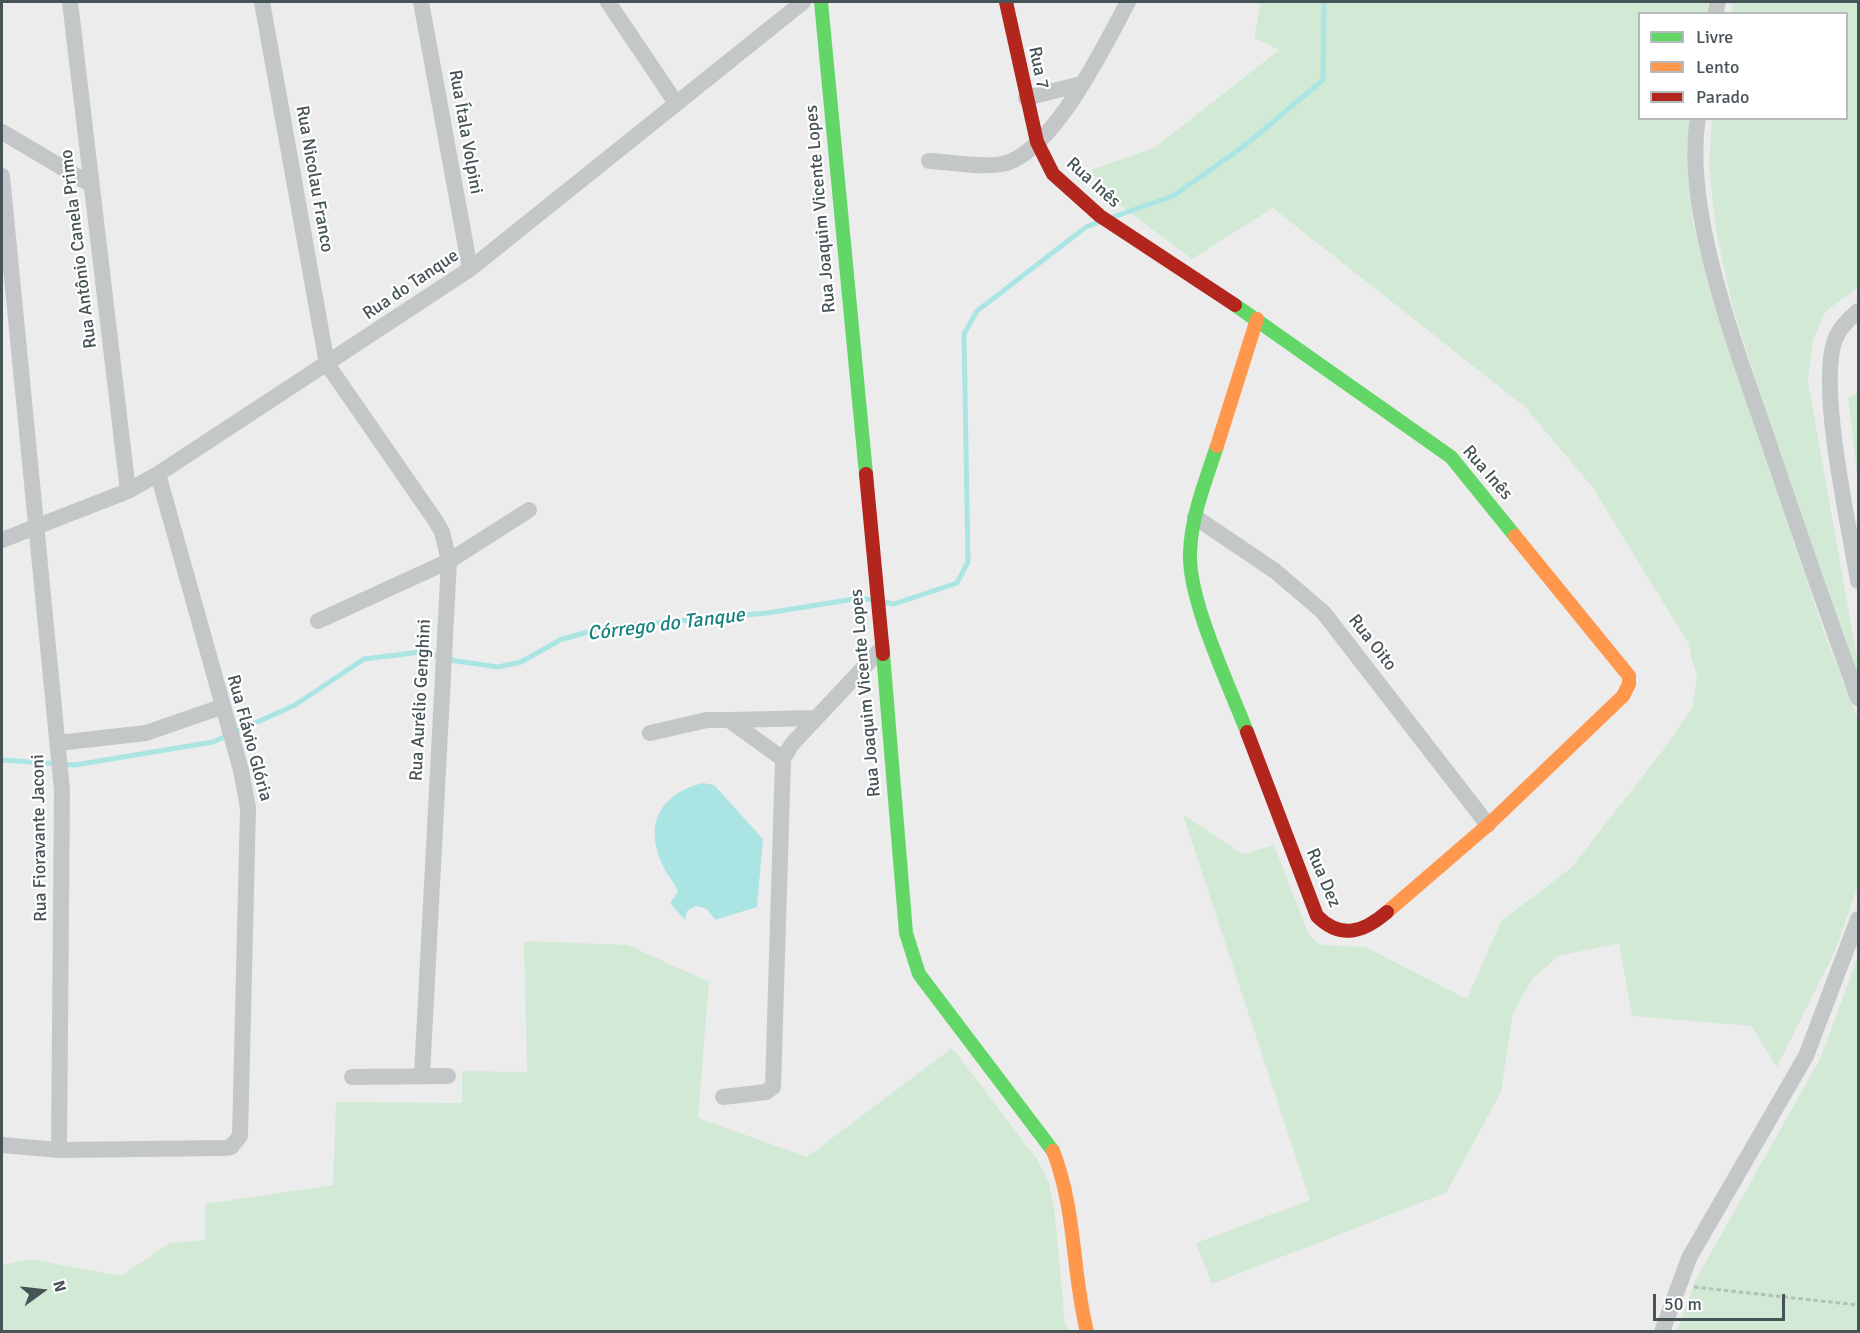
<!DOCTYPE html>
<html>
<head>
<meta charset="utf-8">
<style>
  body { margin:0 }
  #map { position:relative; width:1860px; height:1333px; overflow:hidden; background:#edecec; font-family:Signika,sans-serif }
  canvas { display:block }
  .frame { position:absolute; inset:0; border:3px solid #465357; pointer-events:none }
  .legend { position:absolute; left:1638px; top:12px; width:210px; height:108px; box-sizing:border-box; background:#fff; border:2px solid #b5babc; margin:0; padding:8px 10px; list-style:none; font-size:18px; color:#465357 }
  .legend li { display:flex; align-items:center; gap:12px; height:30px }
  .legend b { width:30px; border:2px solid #b5babc }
  .north { position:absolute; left:12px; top:1261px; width:60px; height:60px; -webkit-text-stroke:4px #fff; paint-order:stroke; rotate:75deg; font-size:16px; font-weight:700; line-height:24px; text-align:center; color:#465357 }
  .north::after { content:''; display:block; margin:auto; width:21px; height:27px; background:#465357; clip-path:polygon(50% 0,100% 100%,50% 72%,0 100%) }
  .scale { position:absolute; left:1653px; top:1294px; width:132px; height:27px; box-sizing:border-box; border:3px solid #465357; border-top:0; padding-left:8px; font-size:18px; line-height:21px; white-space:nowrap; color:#465357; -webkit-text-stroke:4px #fff; paint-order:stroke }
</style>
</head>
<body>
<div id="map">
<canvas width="1860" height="1333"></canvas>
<div class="frame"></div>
<ul class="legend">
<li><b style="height:8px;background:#63d668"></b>Livre</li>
<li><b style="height:8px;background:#ff974d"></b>Lento</li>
<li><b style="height:8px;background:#b3261e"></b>Parado</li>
</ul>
<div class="north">N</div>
<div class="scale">50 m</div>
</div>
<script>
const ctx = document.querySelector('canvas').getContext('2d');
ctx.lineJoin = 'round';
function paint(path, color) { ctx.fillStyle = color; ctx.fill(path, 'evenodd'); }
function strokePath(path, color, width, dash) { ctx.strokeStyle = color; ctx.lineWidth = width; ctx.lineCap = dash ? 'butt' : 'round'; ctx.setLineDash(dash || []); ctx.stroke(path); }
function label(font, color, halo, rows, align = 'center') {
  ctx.font = font + ' Signika,sans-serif'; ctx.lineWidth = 4.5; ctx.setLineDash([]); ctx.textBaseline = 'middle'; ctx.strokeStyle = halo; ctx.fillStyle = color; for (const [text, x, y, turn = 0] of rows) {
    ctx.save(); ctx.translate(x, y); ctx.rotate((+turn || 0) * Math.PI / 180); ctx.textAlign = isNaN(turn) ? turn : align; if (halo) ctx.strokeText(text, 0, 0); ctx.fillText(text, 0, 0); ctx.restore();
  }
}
const green = new Path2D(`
  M1261,2H1709L1706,13L1640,14V118L1691,119L1688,161L1693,223L1711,297L1825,635L1858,720V886L1835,951L1777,1067L1751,1026L1632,1016L1619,943L1559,956L1532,979L1513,1013L1501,1092L1446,1193L1212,1284L1196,1243L1310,1200L1183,815L1243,854L1274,845L1309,935L1320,945L1365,947L1467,999L1501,921L1571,868L1664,749L1692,708L1697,678L1688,643L1593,488L1525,407L1273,208L1192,259L1105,194L1091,170L1154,148L1279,50L1254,38Z
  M1733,2H1858V287L1826,311L1813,340L1808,381L1858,664V679L1817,571L1733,308L1717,237L1709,169L1712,119L1846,118V14L1731,13Z
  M1858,393V481L1848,397Z
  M524,941L628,945L709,982L698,1118L807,1157L952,1048L1037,1159L1048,1180L1054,1207L1065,1323L1069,1331H2V1265L29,1259L121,1276L170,1243L205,1240V1204L333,1185L336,1102L462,1103V1071L527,1072Z
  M1858,957V1331H1677L1696,1279L1820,1059Z`);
const water = new Path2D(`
  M703,783L714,785L763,839L757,907L715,920L707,909L696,906L687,911L685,920L670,903L678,892C675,882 668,877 664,868C643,826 658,794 703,783Z`);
const stream = new Path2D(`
  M1113,217L1173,196L1243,147L1323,80L1324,2
  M884,602L894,604L957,583L968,562L964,334L977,311L1086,227L1099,222
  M2,760L75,765L213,742L295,705L364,659L421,652L456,661L498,667L521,662L560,640L601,628L767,613L860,598L872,600`);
const path = new Path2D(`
  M1694,1287L1858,1305`);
const street = new Path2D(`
  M70,2L128,491
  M262,2L327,364L435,520L442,532L449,561L422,1075
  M421,2L470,269
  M608,2L676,103
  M1715,14L1718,2
  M1026,98L1081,84
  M1698,118C1683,209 1735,345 1765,432C1795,521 1826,610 1858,698
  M2,132L90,184
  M929,161C952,162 980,168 1002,164C1053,154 1105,44 1128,2
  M2,176L62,790L59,1150
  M1858,311C1851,317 1842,325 1837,335C1815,379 1850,529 1858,581
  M1195,517L1275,571L1323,612L1488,825
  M2,540L128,491L158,474L470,269L803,2
  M318,621L449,561L529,510
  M729,720L816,718
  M650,733L707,720H729L783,759
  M58,743L146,733L221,707
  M352,1077L448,1076
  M723,1097L766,1092L773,1087L783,759L792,744L882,648
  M2,1145L59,1150L224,1148L231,1147L240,1136L248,808L241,770L158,474
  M1662,1332L1689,1258L1806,1056L1858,919`);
const fast = new Path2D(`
  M821,2L866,474
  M1235,305L1451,457L1515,536
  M1217,446C1206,480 1191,516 1190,553C1188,600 1229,685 1247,732
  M883,654L906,933L919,974L1053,1151`);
const slow = new Path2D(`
  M1217,446L1257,319
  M1387,912L1488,825L1623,696L1629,684V676L1515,536
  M1053,1151C1076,1209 1072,1272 1087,1332`);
const jam = new Path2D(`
  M1006,2L1037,142L1053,174L1100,216L1235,305
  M866,474L883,654
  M1247,732L1317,916C1341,940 1364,932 1387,912`);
const streetNames = [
  ["Rua 7",1038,68,78],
  ["Rua Ítala Volpini",465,132,80],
  ["Rua Nicolau Franco",314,179,80],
  ["Rua Inês",1093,183,42],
  ["Rua Joaquim Vicente Lopes",821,209,-95],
  ["Rua Antônio Canela Primo",79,249,-97],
  ["Rua do Tanque",411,285,-34],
  ["Rua Inês",1487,473,49],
  ["Rua Oito",1372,643,52],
  ["Rua Joaquim Vicente Lopes",866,693,-95],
  ["Rua Aurélio Genghini",421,700,-87],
  ["Rua Flávio Glória",249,738,75],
  ["Rua Fioravante Jaconi",40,838,-91],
  ["Rua Dez",1323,878,67]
];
const waterNames = [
  ["Córrego do Tanque",666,625,-7]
];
paint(green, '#d2ead5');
paint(water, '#aae5e4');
strokePath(stream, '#aae5e4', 5);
strokePath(path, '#b4bfb9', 3, [4.5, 3]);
strokePath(street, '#c4c7c8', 16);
strokePath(fast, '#63d668', 14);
strokePath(slow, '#ff974d', 14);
strokePath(jam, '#b3261e', 14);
label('18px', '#465357', '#fff', streetNames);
label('italic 20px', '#178380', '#fff', waterNames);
</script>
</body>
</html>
